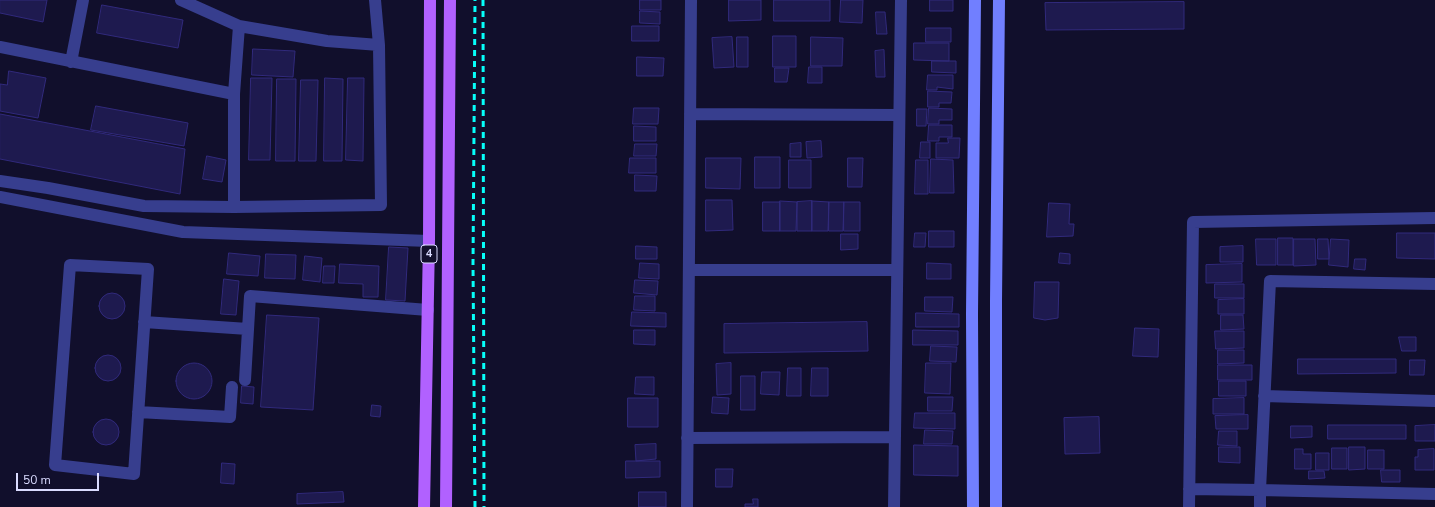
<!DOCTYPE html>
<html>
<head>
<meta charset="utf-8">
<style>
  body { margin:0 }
  #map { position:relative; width:1435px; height:507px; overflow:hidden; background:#110f2c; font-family:"Nunito Sans",sans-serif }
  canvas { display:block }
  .scale { position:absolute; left:16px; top:473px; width:83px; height:18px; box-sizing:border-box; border:2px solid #dadbff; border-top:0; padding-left:5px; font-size:12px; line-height:14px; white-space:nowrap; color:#dadbff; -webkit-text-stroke:3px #110f2c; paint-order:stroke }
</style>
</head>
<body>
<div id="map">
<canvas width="1435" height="507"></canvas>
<div class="scale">50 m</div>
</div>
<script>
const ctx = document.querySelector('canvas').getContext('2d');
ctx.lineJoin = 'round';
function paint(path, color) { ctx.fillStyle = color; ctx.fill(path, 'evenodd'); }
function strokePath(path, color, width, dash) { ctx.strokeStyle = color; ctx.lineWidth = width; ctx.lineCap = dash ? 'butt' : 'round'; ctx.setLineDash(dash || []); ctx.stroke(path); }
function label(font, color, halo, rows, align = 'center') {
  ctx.font = font + ' "Nunito Sans",sans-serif'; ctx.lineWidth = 3; ctx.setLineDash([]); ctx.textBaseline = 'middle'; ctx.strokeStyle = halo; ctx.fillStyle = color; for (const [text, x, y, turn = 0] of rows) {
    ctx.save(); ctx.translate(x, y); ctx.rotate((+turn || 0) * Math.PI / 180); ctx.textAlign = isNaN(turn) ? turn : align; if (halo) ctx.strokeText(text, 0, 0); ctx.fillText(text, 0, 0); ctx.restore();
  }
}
const building = new Path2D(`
  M0,0H47L43,22L0,13Z
  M640,0H661V10H640Z
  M729,0H761V20L729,21Z
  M774,0H830V21H774Z
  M841,0H863L862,23L840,22Z
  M930,0H953V11H930Z
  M1184,2V29L1046,30L1045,3Z
  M102,5L183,20L178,48L97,33Z
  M640,11L660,12V24L640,23Z
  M876,12H885L887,34H877Z
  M632,26H659V41H632Z
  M926,28H951V42H926Z
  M773,36H796V67H773Z
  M732,37L734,67L714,68L712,38Z
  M737,37H748V67H737Z
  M811,37L843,38L842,66H811Z
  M914,43H949V61L914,60Z
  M253,49L295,51L293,77L252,75Z
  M884,50L885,77H876L875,51Z
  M637,57L664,58L663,76H637Z
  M932,61H956V73L932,72Z
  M809,67H822V83H808Z
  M775,68H789L787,82H775Z
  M9,71L46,78L38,118L0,111V84L7,85Z
  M928,75H953V89L937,87V90H927Z
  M251,78H272L270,160H249Z
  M325,78L343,79L342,161H324Z
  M348,78H364L363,161L346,160Z
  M277,79H296L295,161H276Z
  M301,80H318L316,161H299Z
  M928,91L952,92L951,103H939V107H928Z
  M96,106L188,123L184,146L91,130Z
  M634,108H659L658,124H633Z
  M929,108L952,109V120H939V124H928Z
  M917,109H927L926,126H917Z
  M0,114L185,149L180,194L0,159Z
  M929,125H952V137H939V141H928Z
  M634,126L656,127V141H634Z
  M948,138H960L959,158H936V143H948Z
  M821,141L822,157L807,158L806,142Z
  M921,142H930V158H920Z
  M801,143V157H790V144Z
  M635,144H657L656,156H634Z
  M207,156L226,160L222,182L203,179Z
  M755,157H780V188H755Z
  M630,158H656V173H629Z
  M706,158H741L740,189L706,188Z
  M848,158H863L862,187H848Z
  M931,159L953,160L954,193H930Z
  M789,160H811V188H789Z
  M916,160H928V194H915Z
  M635,175L657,176L656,191H635Z
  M706,200H732L733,230L706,231Z
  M780,201L797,202L796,231H780Z
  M812,201V231H797V202Z
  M812,201L829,202L828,231H812Z
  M763,202H780V231H763Z
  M829,202H844L843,231H829Z
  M844,202H860V231H844Z
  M1049,203L1070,204L1069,224H1074L1073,236L1047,237Z
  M929,231H954V247H929Z
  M915,233H926L925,247H914Z
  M1397,233H1435V259L1397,258Z
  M841,234H858V249L841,250Z
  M1278,238H1293V265H1278Z
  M1256,239H1276V265H1257Z
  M1294,239H1315L1316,265L1294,266Z
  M1318,239H1328L1329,259H1318Z
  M1331,239L1349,240L1348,267L1329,265Z
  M636,246L657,247V259H636Z
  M1243,246V262H1220V247Z
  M389,247L408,248L405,301L386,300Z
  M229,253L260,256L258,276L227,274Z
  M1060,253L1070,254V264L1059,263Z
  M266,254L296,255L295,279L265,278Z
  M305,256L322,258L320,282L303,280Z
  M1355,259H1366L1365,270L1354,269Z
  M640,263L659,264V279L639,278Z
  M927,263L951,264V279H927Z
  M340,264L379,266L378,297H363V284L339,283Z
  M1242,264V282L1206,283V265Z
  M324,266H335L334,283H323Z
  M224,279L239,281L236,315L221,314Z
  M635,280L658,281L657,295L634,293Z
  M1035,282H1059L1058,318L1045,320L1034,318Z
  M1215,284H1244V298H1215Z
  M99 306a13 13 0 1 1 26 0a13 13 0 1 1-26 0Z
  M635,296H655V311L634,310Z
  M925,297H953L952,312L925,311Z
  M1244,299V314H1218V300Z
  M632,312L666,313V327L631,326Z
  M916,313L959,314V327H916Z
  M267,315L319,318L313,410L261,407Z
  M1221,315H1243L1244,329L1221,330Z
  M867,322L868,351L724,353V324Z
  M1135,328L1159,329L1158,357L1133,356Z
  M634,330H655V345L634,344Z
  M913,330L958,331V345H913Z
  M1215,331H1244V348L1216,349Z
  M1399,337H1416V351H1402Z
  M931,346L957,347L956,362L930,361Z
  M1218,350H1244V363L1218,364Z
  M95 368a13 13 0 1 1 26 0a13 13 0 1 1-26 0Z
  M1298,359H1396V373L1298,374Z
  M1410,360H1425L1424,375H1410Z
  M731,363V394L717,395L716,364Z
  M926,363H951L950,394L925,393Z
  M176 381a18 18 0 1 1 36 0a18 18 0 1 1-36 0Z
  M1218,365H1252V380H1218Z
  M788,368H801V396H787Z
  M812,368H828V396H811Z
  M762,372H780L779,395L761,394Z
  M741,376H755V410H741Z
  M636,377H654V395L635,394Z
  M1219,381H1246V396H1219Z
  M242,386L254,387L253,404L241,403Z
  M713,397L729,398L728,414L712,413Z
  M928,397H953L952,411H928Z
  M628,398H658V427H628Z
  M1244,398V414H1213V399Z
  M372,405L381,406L380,417L371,416Z
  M915,413H955V429L914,428Z
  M1248,415V429H1216L1215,416Z
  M1099,417L1100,453L1065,454L1064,418Z
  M93 432a13 13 0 1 1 26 0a13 13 0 1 1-26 0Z
  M1328,425H1406V439H1328Z
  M1435,425V441H1415V426Z
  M1291,426H1312V437L1291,438Z
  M925,430L953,431L952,444H924Z
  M1219,431H1237V446L1218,445Z
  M656,444V459L636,461L635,445Z
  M914,445L958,446V476L914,475Z
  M1219,447H1240V463L1219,462Z
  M1349,447H1365V469L1349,470Z
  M1332,448H1347V469H1332Z
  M1295,449H1303V454H1311V469H1295Z
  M1434,449V470H1415V457H1418V450Z
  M1368,450H1384V469H1368Z
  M1316,453H1329V470H1316Z
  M626,461H660V477L626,478Z
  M222,463L235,464L234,484L221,483Z
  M716,469H733L732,487H716Z
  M1381,470H1400V482H1382Z
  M1309,471H1324L1325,478L1309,479Z
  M343,492L344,502L297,504V494Z
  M639,492H666V507H639Z
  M753,499H758V507H745V504H753Z`);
const street = new Path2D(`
  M181,0L239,26L327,41L379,45
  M0,47L234,94
  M71,62L83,0
  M690,114L899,115
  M0,181L48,188L144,206L234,207L381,205L379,45L375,0
  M0,197L183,232L429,241
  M234,207V94L239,26
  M70,265L148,269L134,474L55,465Z
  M689,270H897
  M1435,284L1270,281L1260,490L1435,494
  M144,322L248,329
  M245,380L250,296L428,310
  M1264,396L1435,401
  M138,412L230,417L232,387
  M687,438L895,437
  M1189,489L1260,490V507
  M687,507L691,0
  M894,507L901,0
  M1189,507L1193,222L1435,218`);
const secondary = new Path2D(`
  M973,507L972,314L975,0
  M996,507V301L999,0`);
const primary = new Path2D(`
  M424,507L429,241L430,0
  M446,507L450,0`);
const rail = new Path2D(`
  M483,0L484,507
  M475,507L473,264L475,0`);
const shields = [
  [429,254,16]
];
const shieldNames = [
  ["4",429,254]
];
paint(building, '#1e1a4f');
strokePath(building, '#312a7c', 1);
strokePath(street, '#373e8e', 12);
strokePath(secondary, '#717fff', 12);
strokePath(primary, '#b161ff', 12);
strokePath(rail, '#06fffa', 3, [6, 5]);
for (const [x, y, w] of shields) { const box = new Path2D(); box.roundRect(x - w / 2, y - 9, w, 18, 3); ctx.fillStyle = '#110f2c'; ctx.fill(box); strokePath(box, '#dadbff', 1); }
label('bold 11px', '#dadbff', null, shieldNames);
</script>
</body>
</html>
